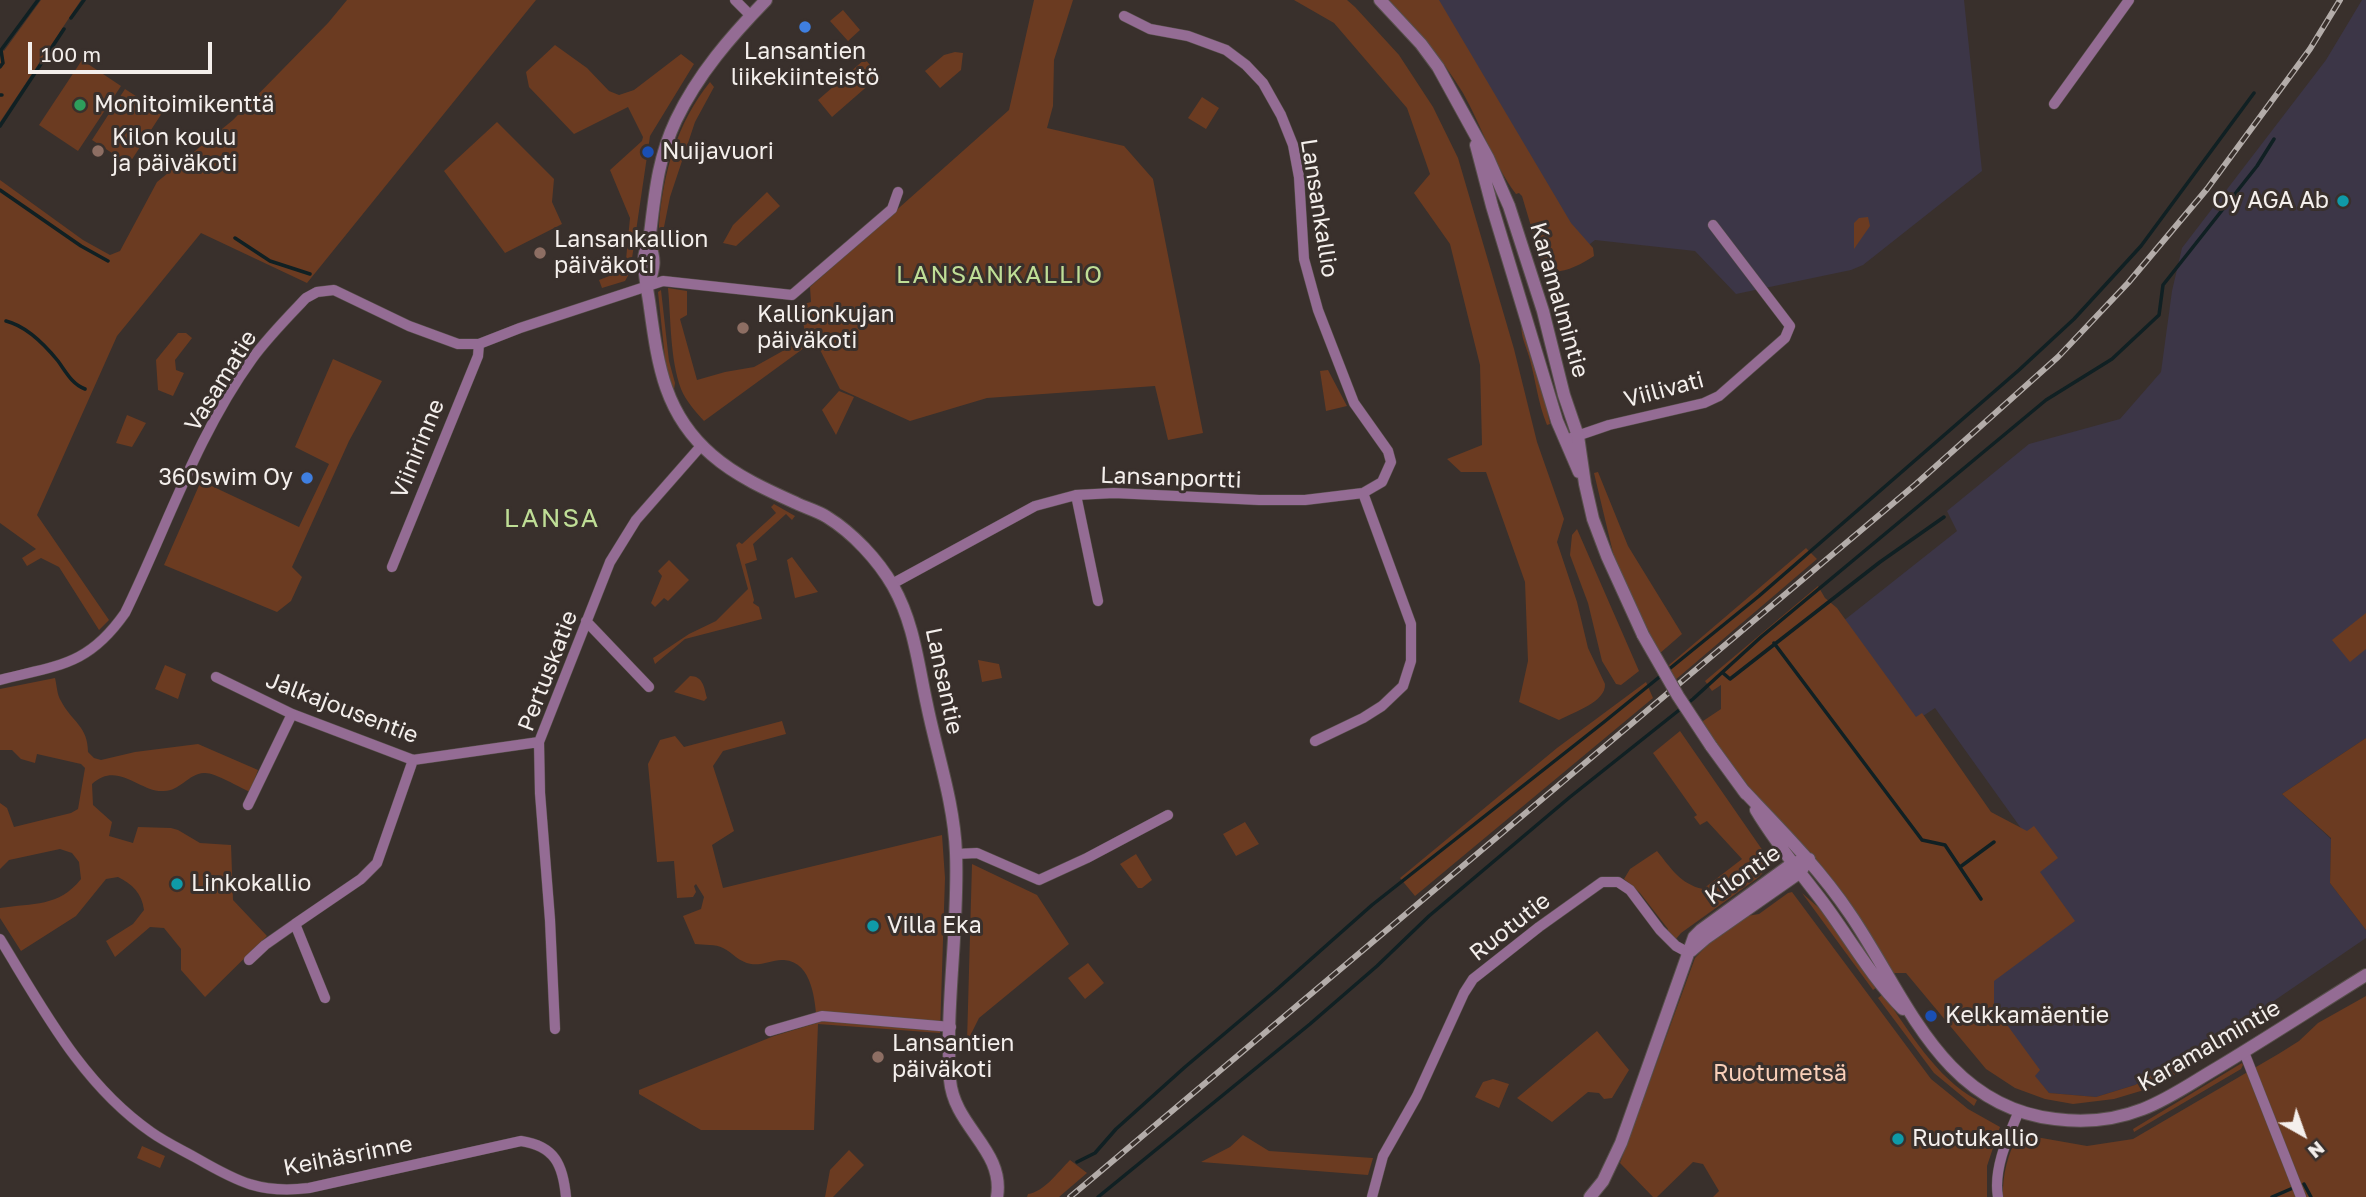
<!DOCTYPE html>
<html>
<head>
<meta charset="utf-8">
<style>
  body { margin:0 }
  #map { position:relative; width:2366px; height:1197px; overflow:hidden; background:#39302c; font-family:"Golos Text",sans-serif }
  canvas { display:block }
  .north { position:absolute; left:2268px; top:1099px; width:70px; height:70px; -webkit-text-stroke:5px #39302c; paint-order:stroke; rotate:140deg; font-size:19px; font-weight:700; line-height:28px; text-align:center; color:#f4efec }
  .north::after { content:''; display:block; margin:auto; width:24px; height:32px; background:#f4efec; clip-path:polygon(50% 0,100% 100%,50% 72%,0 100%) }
  .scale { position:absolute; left:28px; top:42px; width:184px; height:32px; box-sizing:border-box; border:4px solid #f4efec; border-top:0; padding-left:9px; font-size:21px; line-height:24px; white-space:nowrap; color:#f4efec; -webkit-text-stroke:5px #39302c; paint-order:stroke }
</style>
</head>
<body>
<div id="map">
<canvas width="2366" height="1197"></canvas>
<div class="north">N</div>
<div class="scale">100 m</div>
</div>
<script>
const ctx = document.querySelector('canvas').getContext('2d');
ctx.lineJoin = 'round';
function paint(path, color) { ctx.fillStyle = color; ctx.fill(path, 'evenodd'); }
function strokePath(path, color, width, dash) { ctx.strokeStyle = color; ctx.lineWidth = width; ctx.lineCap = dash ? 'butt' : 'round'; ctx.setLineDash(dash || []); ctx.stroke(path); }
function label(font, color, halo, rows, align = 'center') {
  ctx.font = font + ' "Golos Text",sans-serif'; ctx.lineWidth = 6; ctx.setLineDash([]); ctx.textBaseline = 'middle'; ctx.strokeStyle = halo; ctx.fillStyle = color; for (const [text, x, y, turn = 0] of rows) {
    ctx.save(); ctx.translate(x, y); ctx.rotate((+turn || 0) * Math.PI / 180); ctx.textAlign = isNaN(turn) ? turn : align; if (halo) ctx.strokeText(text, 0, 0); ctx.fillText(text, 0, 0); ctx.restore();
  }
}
const industrial = new Path2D(`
  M1424,0H1964L1982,171L1863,265L1851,270L1736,294L1695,251L1595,240L1561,267Z
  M2362,0H2366V738L2282,794L2331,839L2330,883L2366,930V938L2262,1009L2135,1085L2096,1097L2049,1093L2034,1076L1991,1009V979L2023,831L1935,708L1917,720L1842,622L1957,531L1947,511L2029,444L2120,419L2161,372L2172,291L2182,248L2326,60Z`);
const green = new Path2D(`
  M41,0H81L0,122V49L4,51Z
  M347,0H536L307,283L201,233L117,336L37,515L109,620L99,630L59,567L41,558L27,566L22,558L36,549L0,523V180L83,240L110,255L120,251L157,182L233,120L328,23Z
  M1034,0H1073L1054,60L1053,106L1047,128L1124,146L1153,179L1203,433L1168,440L1155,386L987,398L910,421L840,389L815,340L704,421C695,411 686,401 681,389C670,359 671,320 668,288L687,291V315L680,319L697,380L725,372L754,367L806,338L800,305L811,302L810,287L1009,110Z
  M1294,0H1347L1355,7L1399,55L1433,107L1458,158L1514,349L1537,442L1564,519L1557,542L1577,602L1588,648L1605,684C1606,702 1574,712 1559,720L1519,702L1528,661L1525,582L1486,472H1461L1447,459L1482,445L1480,365L1450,244L1414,193L1430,174L1407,108L1334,23Z
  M1388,0H1439L1571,223L1593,248L1594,256C1580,265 1560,276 1544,270L1522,196L1519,193L1516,194C1493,163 1482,127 1463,93C1442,58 1416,29 1388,0Z
  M843,10L860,30L848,41L830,21Z
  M555,45L587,68L609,91L619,95L634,90L681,54L694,64L650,136L630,272L625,281L602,288L599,280L625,270L630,218L610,170L642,141L643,137L628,107L574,134L529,87L526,72Z
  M955,52L963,53L961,70L940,88L925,71L944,55Z
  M865,59L879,76L832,117L818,100Z
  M82,60L121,86L78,151L39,125Z
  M710,82L714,87L695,122L670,197L658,257C657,247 659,235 659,225C663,173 677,123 710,82Z
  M125,89L162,113L129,164L92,140Z
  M1202,97L1219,108L1206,129L1188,118Z
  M497,122L554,179L552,202L562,224L505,253L444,171Z
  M767,192L780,206L736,246L723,243L733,225Z
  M1868,217L1870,226L1854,249V223L1859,218Z
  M661,290L669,361L675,383L674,390L666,368L658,292Z
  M1522,322L1535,356L1550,424L1547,425C1538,403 1536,382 1530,360C1527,348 1519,334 1522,322Z
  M178,333H186L192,338L175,360L176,370L184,373L173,396L158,390L156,360Z
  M333,359L382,381L349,441L292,567L302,577L291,601L277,612L164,565L201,481L299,527L329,464L295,447Z
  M1328,370L1347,406L1326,411L1320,371Z
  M839,391L854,397L836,435L822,410Z
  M127,415L146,423L132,447L116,443Z
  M1598,472L1628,546L1682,634L1659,654L1615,561L1594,473Z
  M774,504L795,516L792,520L786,514L753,544L757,560L745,564L754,600L753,603L759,607L762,619L685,639L655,664L653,658L689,634L716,621L748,589L736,545L739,542L742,544L776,513L771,507Z
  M1577,529L1639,671L1621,685L1616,684L1602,661L1588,603L1570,555L1572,535Z
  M1806,548L1817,559L1674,681L1669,665Z
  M792,557L818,592L795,598L787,560Z
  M669,560L689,580L668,601L664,598L655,607L651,603L662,576L658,571Z
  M1818,586L1825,598L1837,608L1916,717L1922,713L1991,812L2027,831L2034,826L2058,858L2040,872L2075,921L1994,981V1007L2040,1070L2035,1076L2049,1093L2096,1097L2135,1085L2256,1012L2260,1018L2255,1026L2154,1087L2114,1099L2073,1104L2045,1099L2015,1088L1986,1069L1906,973H1892L1814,858L1750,788L1700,723L1721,709V685L1712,691L1705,681Z
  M2366,613V649L2350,662L2332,640Z
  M978,660L999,664L1002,678L982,682Z
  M165,665L186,674L178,699L155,689Z
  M690,676C703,676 704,687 707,698L704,701L674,692Z
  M55,678C57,686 57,695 61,701C72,722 88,726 88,752L94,758L101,760L135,752L198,744L258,770L250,792C239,787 214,772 204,773C188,774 180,791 164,791C140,793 118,760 92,784L93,805L112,822L109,836L133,843L138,827L171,828L178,830L200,843L231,845L233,900L267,936L205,997L181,970V949L164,928L150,927L115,957L106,941L133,924L144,910C142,893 132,884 118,877L106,879L76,916L21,951L0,918V908C33,903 59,907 81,879L79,862L72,853L60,849L9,860L0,869V803L7,808L14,827L71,813L78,809L85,768L81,764L37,754L35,763L21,759L12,750H0V689Z
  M1646,682L1653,698L1415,896L1400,878L1557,748Z
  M782,721L786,734L723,751L713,766L734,831L712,845L723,888L942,835L945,878L940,1033L818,1024L814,1130H701L639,1094V1090L774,1036L817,1023C815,1002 813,962 784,960C773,959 762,966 751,964C739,962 733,953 723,948C716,944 703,945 695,944L683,916L701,909L704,897L696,884L694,886L696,892L693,897L677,898L674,861L657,862L648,764L660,740L675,736L684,747Z
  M1680,731L1770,861L1768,867L1759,877L1681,933L1676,939L1666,933L1668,929L1640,893L1624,879L1630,869L1657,851C1671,868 1680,884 1703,889L1742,859L1707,821L1700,825L1694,817L1697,815L1653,753Z
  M2366,738V930L2330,883L2331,838L2282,794Z
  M1245,822L1259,844L1236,856L1223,834Z
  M1136,854L1152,880L1142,888H1138L1120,864Z
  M972,864L1037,895L1069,944L979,1018L967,1042Z
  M1792,892L1931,1079L1968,1109L2000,1127L1987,1166V1197H1713L1719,1191L1703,1164L1693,1162L1657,1197H1653L1620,1163L1695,958L1711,941L1747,916L1759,914L1788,893Z
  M1802,893L1820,909L1877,987L1873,990Z
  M1088,963L1104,983L1085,999L1068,978Z
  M1883,994C1910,1032 1935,1077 1977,1100L1974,1106L1934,1073L1878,998Z
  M2366,996V1197H2003C2002,1176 2008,1152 2019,1134L2087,1146L2133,1139L2280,1053L2299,1041L2318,1023Z
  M1597,1031L1629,1070L1612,1098L1604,1099L1599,1093L1588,1092L1552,1122L1517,1098Z
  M2242,1063L2243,1065L2241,1069L2134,1132L2133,1129Z
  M1493,1079L1509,1084L1499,1108L1475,1097L1483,1082Z
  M1243,1135L1269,1151L1373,1158L1368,1175L1201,1162L1230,1147Z
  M142,1146L165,1156L160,1168L137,1158Z
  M849,1150L864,1165L833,1197H825L830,1170Z
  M1070,1160L1087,1173L1059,1197H1027L1028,1194C1044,1192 1059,1171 1070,1160Z`);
const stream = new Path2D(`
  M71,18L84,0
  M0,67L3,63L1,50L38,0
  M0,95H2
  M0,126L64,29
  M0,190L81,246L108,261
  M235,238L270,261L310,274
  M6,321C26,326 45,345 58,361C66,372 72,384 85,389
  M1774,643L1922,840L1945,845L1981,899
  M1723,673L1730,679L1880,562L1944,517
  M1960,867L1994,842
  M1077,1162L1095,1153L1116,1129L1185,1067L1275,991L1372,905L1604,722L1759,596L2019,370L2074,319L2141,246L2254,93
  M2304,1184L2311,1197
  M1098,1197L1310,1024L1377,966L1429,916L1570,797L1693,699L1761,637L2046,400L2112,359L2159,315L2163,285L2257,166L2274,139
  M2272,1197L2293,1188`);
const minor = new Path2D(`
  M735,0L751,16
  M2054,104L2129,0
  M1571,438L1609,425L1704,403L1719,396L1785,338L1790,326L1713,225
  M1076,495L1098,601
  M392,567L478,356L479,344
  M892,584L1035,506L1076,495L1114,493L1259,500H1305L1363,493L1382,482L1391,462L1388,451L1354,403L1318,310L1304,259L1299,177L1293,145L1281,115L1263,83L1246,65L1226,50L1188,36L1150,29L1124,16
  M586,621L649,687
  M216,677L292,714L413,760L539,742
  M0,680C58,665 88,666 125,613C166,529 197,435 252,359C268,337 288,317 306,298L317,292L334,290L409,326L458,344H479L520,328L663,281L792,295L892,209L898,192
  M1315,741L1363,718L1382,706L1403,686L1411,661V624L1363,493
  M248,805L292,714
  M956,854L977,853L1039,880L1087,858L1168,815
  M0,939C43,1009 82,1084 151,1132C165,1142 182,1150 198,1159C238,1182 261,1194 309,1188L521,1141C555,1146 563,1165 566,1197
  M249,960L265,945L295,924
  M325,998L295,924L361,879L377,863L413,760
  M555,1029L550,920L540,793L539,742L610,562L636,520L701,446
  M770,1031L822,1016L951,1027
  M2244,1052L2301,1197
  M1372,1197L1383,1156L1417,1096L1464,993L1473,979L1487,968L1539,927L1602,882H1618L1630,890L1660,930L1676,946L1689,953
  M1998,1197C1993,1169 2008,1137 2019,1111`);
const tertiary = new Path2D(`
  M766,0C731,36 698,74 676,120C658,158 655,193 650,234C649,243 644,251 644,260C644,276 648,292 650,308C658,366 665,415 712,455C736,476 767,490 796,503C806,508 818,511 827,517C853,533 878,560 893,586C914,623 918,664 927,705C937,754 954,802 956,853C959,928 945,1004 950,1080C954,1127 1005,1150 997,1197
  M1380,0L1421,44L1438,67L1488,158L1509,206L1543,311L1564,395L1578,436L1585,484L1593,519L1607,556L1643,635
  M1476,145L1492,206L1557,421L1579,472
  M649,283C654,268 656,259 649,244
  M1711,746L1746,794
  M1743,790C1781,830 1819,868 1850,914C1906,996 1941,1106 2055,1119C2085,1123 2115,1120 2143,1109C2169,1099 2193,1082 2217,1068C2267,1038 2316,1006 2366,975
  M1756,810C1775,842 1799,871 1822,901C1849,937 1871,977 1903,1009
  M1691,951L1706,938L1799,873L1803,868
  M1590,1197L1603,1181L1621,1143L1694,937L1701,930L1793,863L1809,859`);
const rail = new Path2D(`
  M1070,1197L1916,484L2058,357L2128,283L2207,189L2310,49L2340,0`);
const tertiaryBridge = new Path2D(`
  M1643,635L1678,696L1711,746`);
const markers = [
  [805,27,7,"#3f7fe0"],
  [80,105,7,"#2e9e5b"],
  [98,151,7,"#8d6e63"],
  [648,152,7,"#1a4fb4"],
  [2343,201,7,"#0f9aa8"],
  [540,253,7,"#8d6e63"],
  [743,328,7,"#8d6e63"],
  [307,478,7,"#3f7fe0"],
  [177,884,7,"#0f9aa8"],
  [873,926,7,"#0f9aa8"],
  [1931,1016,7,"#1a4fb4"],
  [878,1057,7,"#8d6e63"],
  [1898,1139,7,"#0f9aa8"]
];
const poiNames = [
  ["Lansantien",805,52,"center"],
  ["liikekiinteistö",805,78,"center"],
  ["Monitoimikenttä",94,105],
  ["Kilon koulu",112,138],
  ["ja päiväkoti",112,164],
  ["Nuijavuori",662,152],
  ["Oy AGA Ab",2329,201,"right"],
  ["Lansankallion",554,240],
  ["päiväkoti",554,266],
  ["Kallionkujan",757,315],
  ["päiväkoti",757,341],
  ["360swim Oy",293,478,"right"],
  ["Linkokallio",191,884],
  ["Villa Eka",887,926],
  ["Kelkkamäentie",1945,1016],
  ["Lansantien",892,1044],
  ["päiväkoti",892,1070],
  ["Ruotukallio",1912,1139]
];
const streetNames = [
  ["Lansankallio",1319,208,81],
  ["Karamalmintie",1559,300,74],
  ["Vasamatie",221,381,-58],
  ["Viilivati",1664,390,-15],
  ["Viinirinne",418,449,-68],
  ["Lansanportti",1171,478,2],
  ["Pertuskatie",548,671,-69],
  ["Lansantie",944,681,78],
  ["Jalkajousentie",342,708,21],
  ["Kilontie",1743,875,-35],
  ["Ruotutie",1510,927,-38],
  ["Karamalmintie",2209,1046,-30],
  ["Keihäsrinne",348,1156,-11]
];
const parkNames = [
  ["Ruotumetsä",1780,1074]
];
const neighbourhoodNames = [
  ["LANSANKALLIO",1000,275]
];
const quarterNames = [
  ["LANSA",552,519]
];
paint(industrial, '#3c3647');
paint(green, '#6b3b21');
strokePath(stream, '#102023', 3.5);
strokePath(minor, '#574f4b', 11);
strokePath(tertiary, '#574f4b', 14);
strokePath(minor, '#946c94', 10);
strokePath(tertiary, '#946c94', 12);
strokePath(rail, '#b3aca9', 6);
strokePath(rail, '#39302c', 3.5, [10]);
strokePath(tertiaryBridge, '#574f4b', 14, []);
strokePath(tertiaryBridge, '#946c94', 12);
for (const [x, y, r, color] of markers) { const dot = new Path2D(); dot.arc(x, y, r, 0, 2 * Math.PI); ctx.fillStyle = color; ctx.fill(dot); strokePath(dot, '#39302c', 2.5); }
label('23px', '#f4efec', '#39302c', poiNames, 'left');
label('23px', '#f4efec', '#39302c', streetNames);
label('23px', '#f8ceb8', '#39302c', parkNames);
ctx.letterSpacing = '2px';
label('24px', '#bfde96', '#39302c', neighbourhoodNames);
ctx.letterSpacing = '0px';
ctx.letterSpacing = '2px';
label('26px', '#bfde96', '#39302c', quarterNames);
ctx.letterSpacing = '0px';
</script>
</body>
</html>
